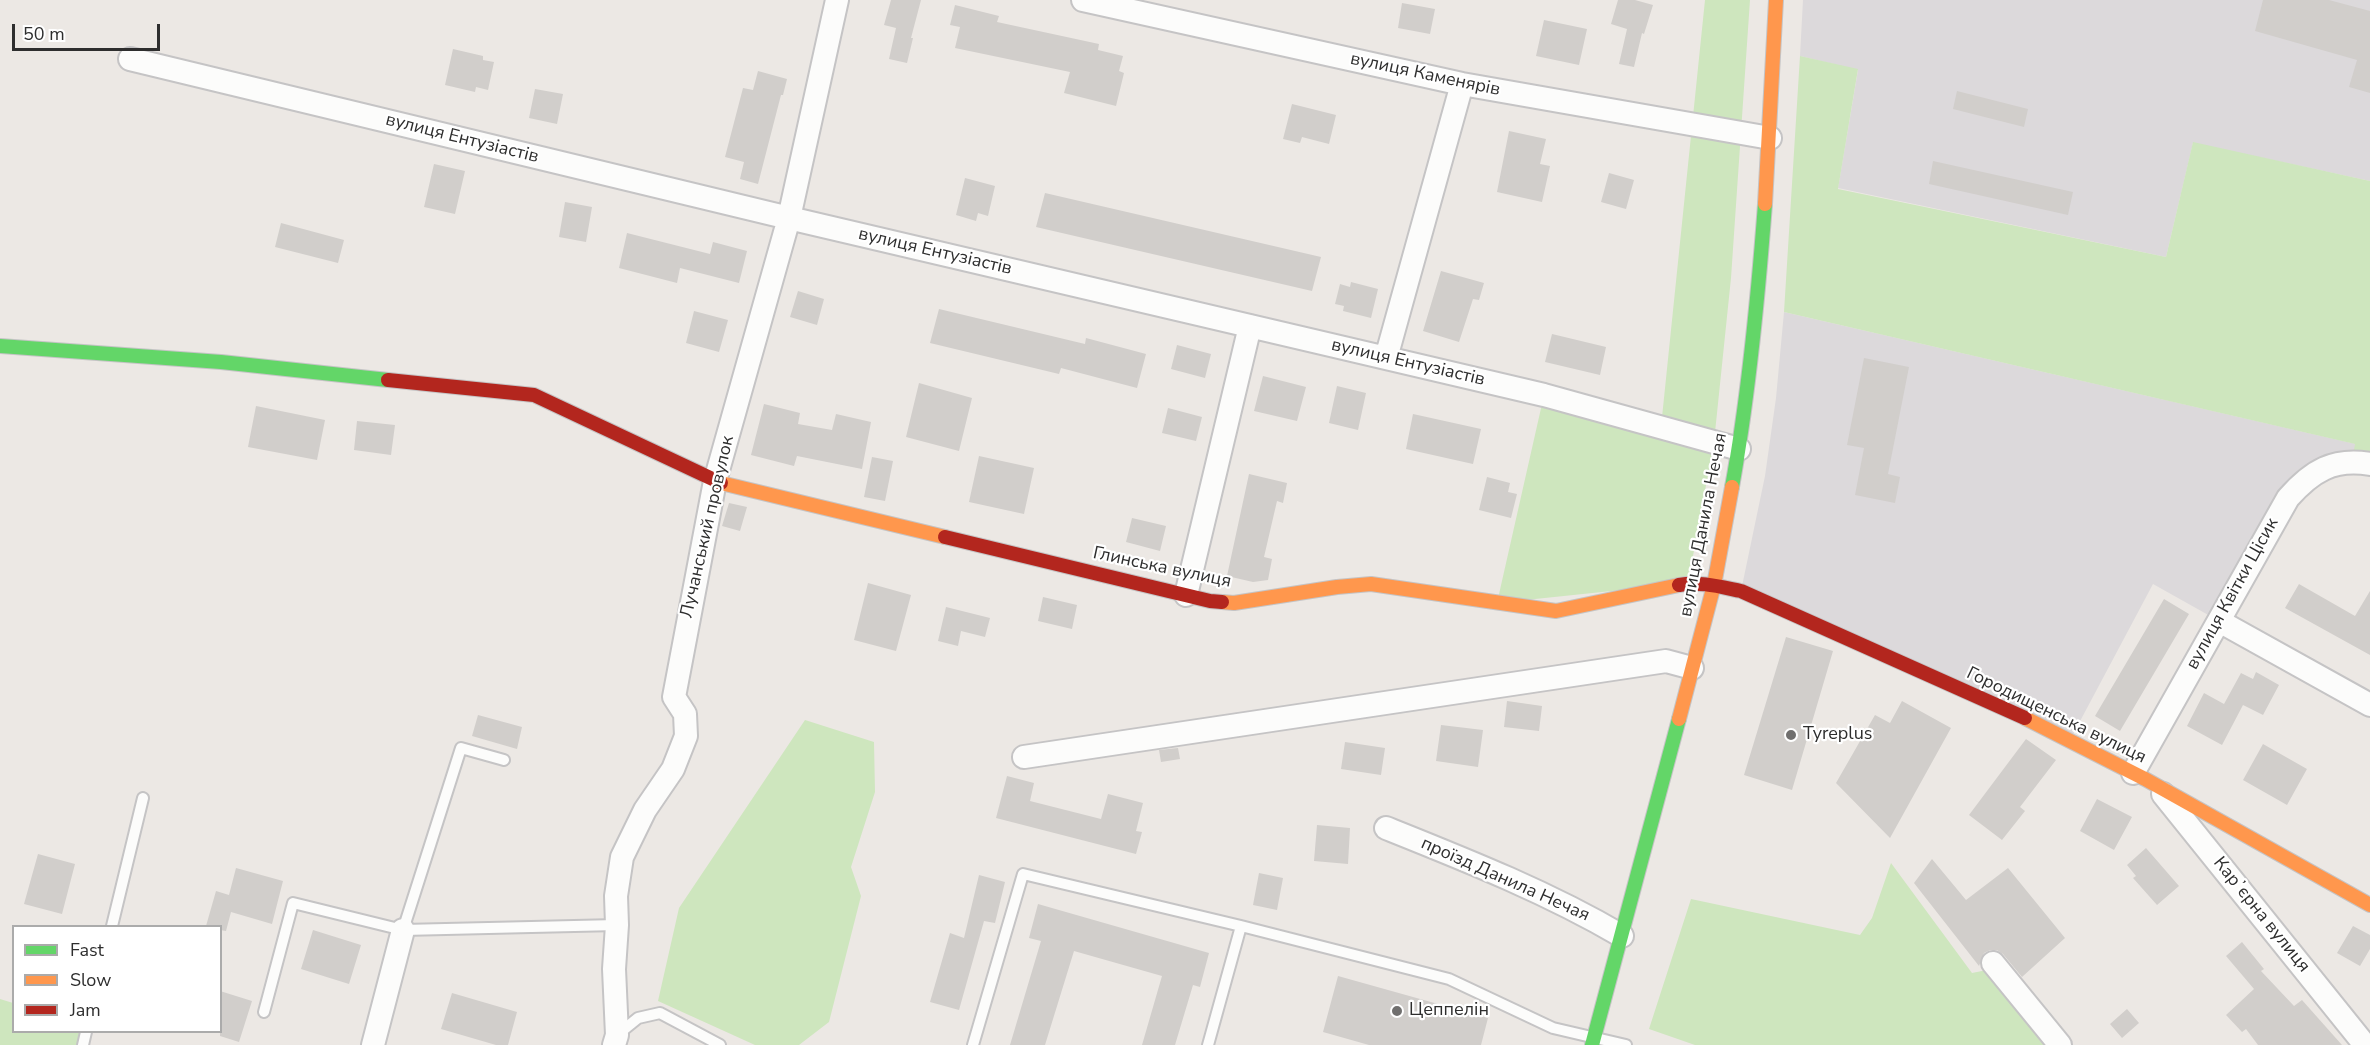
<!DOCTYPE html>
<html>
<head>
<meta charset="utf-8">
<style>
  body { margin:0 }
  #map { position:relative; width:2370px; height:1045px; overflow:hidden; background:#ece8e4; font-family:"Nunito Sans",sans-serif }
  canvas { display:block }
  .legend { position:absolute; left:12px; top:925px; width:210px; height:108px; box-sizing:border-box; background:#fff; border:2px solid #ababab; margin:0; padding:8px 10px; list-style:none; font-size:18px; color:#2e2e2e }
  .legend li { display:flex; align-items:center; gap:12px; height:30px }
  .legend b { width:30px; border:2px solid #ababab }
  .scale { position:absolute; left:12px; top:24px; width:148px; height:27px; box-sizing:border-box; border:3px solid #2e2e2e; border-top:0; padding-left:8px; font-size:18px; line-height:21px; white-space:nowrap; color:#2e2e2e; -webkit-text-stroke:4px #fff; paint-order:stroke }
</style>
</head>
<body>
<div id="map">
<canvas width="2370" height="1045"></canvas>
<ul class="legend">
<li><b style="height:8px;background:#63d668"></b>Fast</li>
<li><b style="height:8px;background:#ff974d"></b>Slow</li>
<li><b style="height:8px;background:#b3261e"></b>Jam</li>
</ul>
<div class="scale">50 m</div>
</div>
<script>
const ctx = document.querySelector('canvas').getContext('2d');
ctx.lineJoin = 'round';
function paint(path, color) { ctx.fillStyle = color; ctx.fill(path, 'evenodd'); }
function strokePath(path, color, width, dash) { ctx.strokeStyle = color; ctx.lineWidth = width; ctx.lineCap = dash ? 'butt' : 'round'; ctx.setLineDash(dash || []); ctx.stroke(path); }
function label(font, color, halo, rows, align = 'center') {
  ctx.font = font + ' "Nunito Sans",sans-serif'; ctx.lineWidth = 4.5; ctx.setLineDash([]); ctx.textBaseline = 'middle'; ctx.strokeStyle = halo; ctx.fillStyle = color; for (const [text, x, y, turn = 0] of rows) {
    ctx.save(); ctx.translate(x, y); ctx.rotate((+turn || 0) * Math.PI / 180); ctx.textAlign = isNaN(turn) ? turn : align; if (halo) ctx.strokeText(text, 0, 0); ctx.fillText(text, 0, 0); ctx.restore();
  }
}
const industrial = new Path2D(`
  M1803,0H2370V181L2193,143L2166,257L1838,188L1858,70L1800,56Z
  M1784,312L2356,444L2352,461L2308,478L2219,621L2153,584L2070,740L1741,591L1765,476L1776,398Z`);
const green = new Path2D(`
  M1705,0H1750L1731,278L1714,442L1688,583L1497,603L1544,395L1661,427Z
  M1800,56L1858,69L1838,189L2166,257L2193,142L2370,181V464L2352,461L2355,444L1784,312Z
  M805,720L874,742L875,792L851,867L861,896L829,1022L799,1045H755L658,1001L679,908Z
  M1891,863L1972,973L1987,970L2050,1045H1695L1649,1029L1691,899L1860,935L1872,918Z
  M0,999L13,1003L14,1032H86L83,1045H0Z`);
const building = new Path2D(`
  M891,0H921L911,38H913L907,63L889,59L896,28L884,25Z
  M1618,0H1635L1653,5L1644,34L1642,33L1634,67L1619,64L1627,29L1611,24Z
  M2263,0H2329L2370,11V93L2349,87L2357,60L2255,31Z
  M1402,3L1435,9L1430,34L1398,28Z
  M955,5L999,16L997,22L1099,44L1098,50L1123,56L1119,71L1124,73L1116,106L1064,93L1070,72L955,48L960,27L950,25Z
  M1544,20L1587,29L1579,65L1536,56Z
  M453,49L483,56V60L494,62L488,90L476,87L475,92L445,85Z
  M758,71L787,79L783,95H781L758,184L740,179L744,162L725,157L743,88L753,90Z
  M535,89L563,94L557,124L529,118Z
  M1957,91L2028,109L2024,127L1953,109Z
  M1292,104L1336,115L1329,144L1302,137L1300,143L1283,139Z
  M1509,131L1546,139L1540,164L1550,166L1542,202L1497,192Z
  M1933,161L2073,192L2068,215L1929,184Z
  M434,164L465,171L455,214L424,207Z
  M1609,173L1634,180L1626,209L1601,202Z
  M965,178L995,186L988,216L978,213L976,221L956,215Z
  M1045,193L1321,257L1312,291L1036,227Z
  M565,202L592,207L586,242L559,237Z
  M281,223L344,240L338,263L275,247Z
  M627,233L710,254L713,242L747,251L739,283L680,268L677,283L619,268Z
  M1441,271L1484,283L1479,300L1473,299L1459,342L1423,331Z
  M1351,282L1378,289L1371,318L1343,311L1344,306L1335,304L1340,284L1350,287Z
  M798,291L824,299L817,325L790,317Z
  M939,309L1085,344L1086,338L1146,354L1137,388L1061,368L1059,374L930,343Z
  M694,311L728,320L719,352L686,343Z
  M1552,334L1606,347L1600,375L1545,362Z
  M1177,345L1211,354L1205,378L1171,369Z
  M1864,358L1909,367L1888,474L1900,477L1895,503L1855,495L1864,448L1847,445Z
  M1263,376L1306,387L1297,421L1254,411Z
  M919,383L972,398L959,451L906,437Z
  M1337,386L1366,393L1358,430L1329,423Z
  M764,404L800,413L798,424L832,430L836,414L871,422L862,469L797,456L794,466L751,455Z
  M256,406L325,420L317,460L248,447Z
  M1168,408L1202,417L1196,441L1162,433Z
  M1413,414L1481,429L1473,464L1406,449Z
  M357,421L395,425L391,455L354,450Z
  M979,456L1034,468L1024,514L969,502Z
  M872,457L893,461L885,501L864,497Z
  M1249,474L1287,483L1283,503L1277,501L1264,557L1272,559L1268,580L1253,582L1227,576Z
  M1487,477L1510,483L1508,492L1517,494L1511,518L1479,510Z
  M729,503L747,507L740,531L722,526Z
  M1132,518L1166,526L1160,551L1126,542Z
  M868,583L911,595L896,651L854,640Z
  M2299,584L2355,616L2370,591V655L2285,608Z
  M1043,597L1077,605L1072,629L1038,621Z
  M2164,599L2189,614L2120,731L2095,716Z
  M946,607L990,618L985,637L961,631L958,646L938,641Z
  M1786,637L1833,651L1792,790L1744,775Z
  M2256,672L2279,685L2263,715L2243,705L2222,745L2187,726L2204,693L2224,704L2241,673L2253,679Z
  M1507,701L1542,706L1539,731L1504,727Z
  M1902,701L1951,728L1890,838L1836,783L1875,715L1890,723Z
  M478,715L522,727L517,749L472,736Z
  M1441,725L1483,730L1478,767L1436,761Z
  M2026,739L2056,760L2020,807L2025,811L2002,840L1969,815Z
  M1345,742L1385,748L1381,775L1341,769Z
  M2263,744L2307,769L2287,805L2243,780Z
  M1178,748L1180,759L1161,762L1159,750Z
  M1007,776L1034,783L1030,801L1101,819L1108,794L1143,803L1136,831L1142,832L1136,854L996,818Z
  M2097,799L2132,817L2114,850L2080,831Z
  M1317,825L1350,828L1348,864L1314,861Z
  M2146,848L2179,886L2157,905L2133,878L2136,876L2127,865Z
  M38,854L75,864L62,914L24,904Z
  M1932,859L1966,900L2008,868L2065,938L2022,977L2003,954L1997,950H1990L1984,953L1979,966L1914,883Z
  M236,868L283,881L272,924L231,912L226,931L220,930V927L206,926L216,891L229,895Z
  M1259,873L1283,878L1277,910L1253,905Z
  M979,875L1005,882L995,923L984,921L959,1010L930,1002L950,933L964,938Z
  M1038,904L1209,953L1200,987L1193,985L1175,1045H1142L1162,976L1074,951L1045,1045H1010L1041,941L1029,938Z
  M2353,926L2370,935V949L2360,966L2337,953Z
  M313,930L361,945L349,984L301,969Z
  M2242,942L2264,969L2261,971L2294,1006L2302,1000L2342,1045H2258L2246,1029L2242,1032L2226,1015L2254,989L2226,956Z
  M1338,976L1488,1018L1481,1045H1369L1323,1032Z
  M220,991L252,1001L239,1042L220,1036Z
  M452,993L517,1012L508,1045H496L441,1029Z
  M2127,1009L2139,1023L2122,1038L2110,1024Z`);
const lane = new Path2D(`
  M112,926L143,798
  M403,930L461,748L504,760
  M264,1012L293,903L403,930L617,925
  M617,1035L638,1018L660,1013L720,1045
  M83,1045L86,1032
  M973,1045L1023,874L1241,926L1449,979L1553,1028L1626,1045
  M1208,1045L1241,926`);
const street = new Path2D(`
  M1083,0L1462,84L1770,138
  M130,59L789,218L1544,395L1739,449
  M1386,358L1462,84
  M1186,595L1250,326
  M2219,621L2370,705
  M1024,757L1666,661L1692,668
  M2133,773L2288,498C2312,471 2333,458 2370,464
  M2163,794L2365,1045
  M1386,828C1466,860 1547,892 1622,936
  M1993,963L2060,1045
  M373,1045L403,930
  M614,1045L617,1035L614,969L617,925L616,896L622,857L645,810L673,769L686,736L685,714L674,697L715,481L789,218L837,0`);
const fast = new Path2D(`
  M0,346L221,362L388,380
  M1732,487C1749,394 1758,298 1765,204
  M1592,1045L1679,719`);
const slow = new Path2D(`
  M1765,204L1776,0
  M721,483L945,537
  M1222,602L1234,603L1337,587L1371,584L1556,611L1679,585
  M2025,718L2145,779L2370,905
  M1679,719L1714,585L1732,487`);
const jam = new Path2D(`
  M388,380L534,395L721,483
  M945,537L1210,601L1222,602
  M1679,585C1700,581 1721,587 1741,591L2025,718`);
const markers = [
  [1791,735,6,"#706f6e"],
  [1397,1011,6,"#706f6e"]
];
const streetNames = [
  ["вулиця Каменярів",1425,75,12],
  ["вулиця Ентузіастів",462,139,14],
  ["вулиця Ентузіастів",935,252,13],
  ["вулиця Ентузіастів",1408,363,13],
  ["вулиця Данила Нечая",1704,525,-79],
  ["Лучанський провулок",708,527,-77],
  ["Глинська вулиця",1162,568,12],
  ["вулиця Квітки Цісик",2233,594,-61],
  ["Городищенська вулиця",2056,716,26],
  ["проїзд Данила Нечая",1505,880,24],
  ["Карʼєрна вулиця",2261,915,51]
];
const poiNames = [
  ["Tyreplus",1803,735],
  ["Цеппелін",1409,1011]
];
paint(industrial, '#dcd9db');
paint(green, '#cee6be');
paint(building, '#d1cecb');
strokePath(lane, '#c5c4c5', 14);
strokePath(street, '#c5c4c5', 26);
strokePath(fast, '#c5c4c5', 16);
strokePath(slow, '#c5c4c5', 16);
strokePath(jam, '#c5c4c5', 16);
strokePath(lane, '#fcfcfb', 10);
strokePath(street, '#fcfcfb', 22);
strokePath(fast, '#63d668', 14);
strokePath(slow, '#ff974d', 14);
strokePath(jam, '#b3261e', 14);
for (const [x, y, r, color] of markers) { const dot = new Path2D(); dot.arc(x, y, r, 0, 2 * Math.PI); ctx.fillStyle = color; ctx.fill(dot); strokePath(dot, '#fff', 2); }
label('18px', '#2e2e2e', '#fff', streetNames);
label('18px', '#2e2e2e', '#fff', poiNames, 'left');
</script>
</body>
</html>
